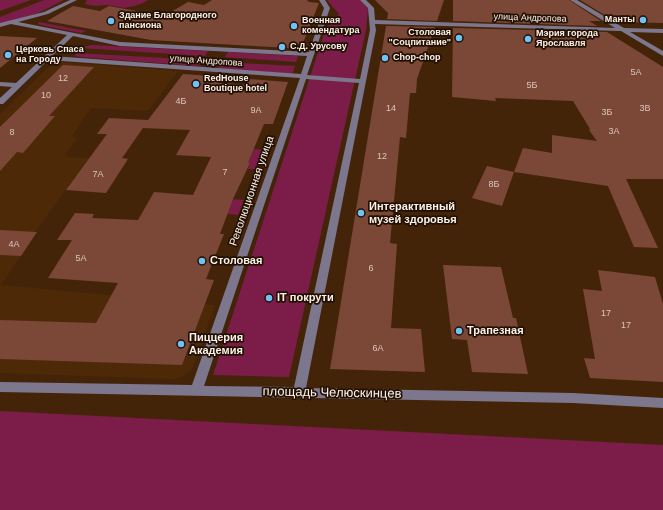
<!DOCTYPE html>
<html>
<head>
<meta charset="utf-8">
<style>
  body { margin:0 }
  canvas { display:block; background:#432409 }
</style>
</head>
<body>
<canvas width="663" height="510"></canvas>
<script>
const ctx = document.querySelector('canvas').getContext('2d');
ctx.lineJoin = 'round';
function paint(path, color) { ctx.fillStyle = color; ctx.fill(path, 'evenodd'); }
function strokePath(path, color, width, dash) { ctx.strokeStyle = color; ctx.lineWidth = width; ctx.lineCap = dash ? 'butt' : 'round'; ctx.setLineDash(dash || []); ctx.stroke(path); }
function label(font, color, halo, rows, align = 'center') {
  ctx.font = font + ' Arial,sans-serif'; ctx.lineWidth = 3.5; ctx.setLineDash([]); ctx.textBaseline = 'middle'; ctx.strokeStyle = halo; ctx.fillStyle = color; for (const [text, x, y, turn = 0] of rows) {
    ctx.save(); ctx.translate(x, y); ctx.rotate((+turn || 0) * Math.PI / 180); ctx.textAlign = isNaN(turn) ? turn : align; if (halo) ctx.strokeText(text, 0, 0); ctx.fillText(text, 0, 0); ctx.restore();
  }
}
const built = new Path2D(`
  M59,62L178,71L148,111L91,108L72,136L77,138L66,154L67,157L89,158L35,232H37L1,285L215,305L193,367L189,372L180,378L173,379L0,373V114L50,66Z`);
const green = new Path2D(`
  M0,0H31L0,11Z
  M44,0H64L34,15L0,24V17Z
  M87,0H148L141,4L125,8L107,5L96,6L85,4Z
  M327,0H360L368,8L366,30L289,377L213,375L326,28L339,14Z
  M39,22L86,31L81,33L41,25L38,24Z
  M91,45H92L208,51L205,56L80,48Z
  M228,52L298,56L296,62L225,57Z
  M76,53L202,60L198,66L80,57L75,56Z
  M222,62L295,66L292,74L218,68Z
  M254,149L263,150L256,169H248L250,163H248Z
  M227,199L244,200L238,215L221,213Z
  M0,411L663,445V510H0Z`);
const building = new Path2D(`
  M212,0H307L309,2L319,3L303,43L288,48L151,40L47,21L73,6L100,11L109,6L164,16L188,2L204,5Z
  M375,0H444L437,21L387,19L388,13Z
  M453,0H569L601,21H589L597,26L453,21Z
  M580,0H663V23L616,22Z
  M386,26L435,27L417,79L416,93H410L406,138L400,137L390,243L397,244L391,328L421,329L425,372L330,369Z
  M453,28L607,32L663,67V179H626L658,248L634,247L608,186L514,172L523,148L552,153V135L597,141L589,130L590,129L573,101L495,98L496,101L452,97Z
  M0,36L37,38L0,68Z
  M63,65L94,67L49,116H55L23,153L17,152L0,171V127Z
  M183,74L210,76L207,81L246,85L249,79L288,82L273,124H264L248,163H250L233,199L220,234H224L206,279L214,280L182,365L0,359V320L96,323L118,283L48,278L72,240H57L75,213L94,214L92,218L138,220L154,192L193,195L211,157L176,155L190,130L143,128L122,158L128,159L106,193L66,190L107,134H97L109,118L148,120Z
  M487,166L514,172L502,206L472,198Z
  M0,230L37,232L21,256L0,255Z
  M443,265L501,267L513,318H516L528,374L472,372L467,340L452,339Z
  M598,270L655,277L663,304V382L590,378L584,358L595,359L583,289L602,291Z`);
const minor = new Path2D(`
  M70,0H77L48,14L18,22L120,42L309,52L324,8L319,0H325L330,8L307,75L360,79L370,30L368,8L360,0H366L374,8L375,20L615,28L570,0H577L624,28L663,29V33L630,32L663,51V56L621,31L375,24L376,30L366,81L306,388L573,393L663,398V408L573,403L0,392V382L192,385L300,78L48,60L3,104H0V98L12,87L0,86V82L16,83L67,35L11,24L0,27V23L44,12ZM73,36L120,46L307,56L301,74L52,56ZM306,79L359,83L294,387L204,386Z`);
const markers = [
  [643,20,4,"#70c1f4"],
  [111,21,4,"#70c1f4"],
  [294,26,4,"#70c1f4"],
  [459,38,4,"#70c1f4"],
  [528,39,4,"#70c1f4"],
  [282,47,4,"#70c1f4"],
  [8,55,4,"#70c1f4"],
  [385,58,4,"#70c1f4"],
  [196,84,4,"#70c1f4"],
  [361,213,4,"#70c1f4"],
  [202,261,4,"#70c1f4"],
  [269,298,4,"#70c1f4"],
  [459,331,4,"#70c1f4"],
  [181,344,4,"#70c1f4"]
];
const farPoinames = [
  ["Здание Благородного",119,16],
  ["пансиона",119,26],
  ["Манты",635,20,"right"],
  ["Военная",302,21],
  ["комендатура",302,31],
  ["Столовая",451,33,"right"],
  ["\"Соцпитание\"",451,43,"right"],
  ["Мэрия города",536,34],
  ["Ярославля",536,44],
  ["С.Д. Урусову",290,47],
  ["Церковь Спаса",16,50],
  ["на Городу",16,60],
  ["Chop-chop",393,58],
  ["RedHouse",204,79],
  ["Boutique hotel",204,89]
];
const farStreetnames = [
  ["улица Андропова",530,18,2],
  ["улица Андропова",206,61,4]
];
const numberNames = [
  ["5А",636,73],
  ["12",63,79],
  ["5Б",532,86],
  ["10",46,96],
  ["4Б",181,102],
  ["14",391,109],
  ["3В",645,109],
  ["9А",256,111],
  ["3Б",607,113],
  ["3А",614,132],
  ["8",12,133],
  ["12",382,157],
  ["7",225,173],
  ["7А",98,175],
  ["8Б",494,185],
  ["4А",14,245],
  ["5А",81,259],
  ["6",371,269],
  ["17",606,314],
  ["17",626,326],
  ["6А",378,349]
];
const streetNames = [
  ["Революционная улица",252,191,-71]
];
const poiNames = [
  ["Интерактивный",369,207],
  ["музей здоровья",369,220],
  ["Столовая",210,261],
  ["IT покрути",277,298],
  ["Трапезная",467,331],
  ["Пиццерия",189,338],
  ["Академия",189,351]
];
const nearStreetnames = [
  ["площадь Челюскинцев",332,393,1]
];
paint(built, '#4d2908');
paint(green, '#7c1c48');
paint(building, '#7b4737');
paint(minor, '#7d778d');
for (const [x, y, r, color] of markers) { const dot = new Path2D(); dot.arc(x, y, r, 0, 2 * Math.PI); ctx.fillStyle = color; ctx.fill(dot); strokePath(dot, '#221003', 1.5); }
label('bold 9px', '#fcf1ea', '#221003', farPoinames, 'left');
label('9px', '#fcf1ea', '#221003', farStreetnames);
label('9px', '#dcc6bd', null, numberNames);
label('11px', '#fcf1ea', '#221003', streetNames);
label('bold 11px', '#fcf1ea', '#221003', poiNames, 'left');
label('13px', '#fcf1ea', '#221003', nearStreetnames);
</script>
</body>
</html>
